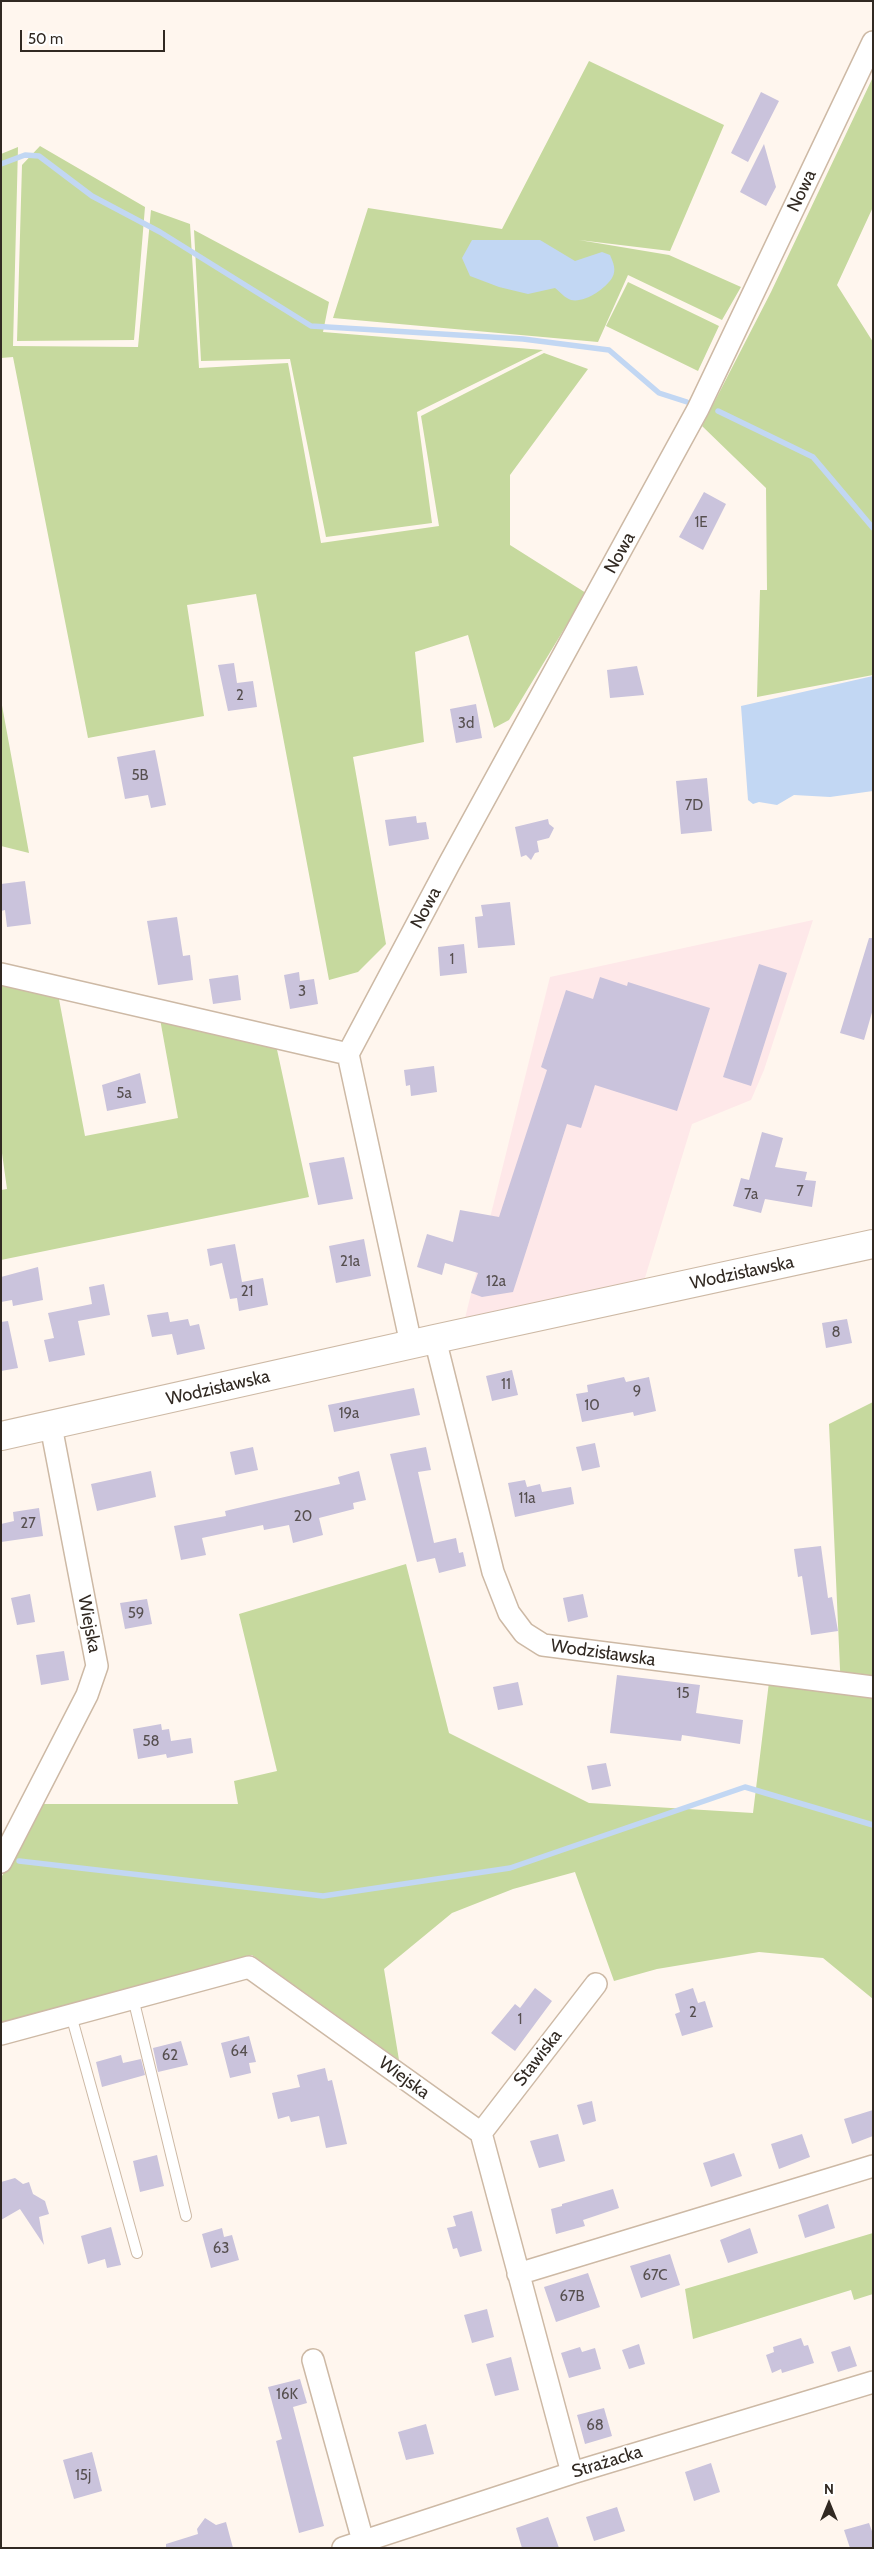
<!DOCTYPE html>
<html>
<head>
<meta charset="utf-8">
<style>
  body { margin:0 }
  #map { position:relative; width:874px; height:2549px; overflow:hidden; background:#fff6ee; font-family:Cabin,sans-serif }
  canvas { display:block }
  .frame { position:absolute; inset:0; border:2px solid #312922; pointer-events:none }
  .north { position:absolute; left:804px; top:2479px; width:50px; height:50px; -webkit-text-stroke:4px #fff; paint-order:stroke; rotate:0deg; font-size:14px; font-weight:700; line-height:20px; text-align:center; color:#312922 }
  .north::after { content:''; display:block; margin:auto; width:18px; height:22px; background:#312922; clip-path:polygon(50% 0,100% 100%,50% 72%,0 100%) }
  .scale { position:absolute; left:20px; top:30px; width:145px; height:22px; box-sizing:border-box; border:2px solid #312922; border-top:0; padding-left:6px; font-size:15px; line-height:18px; white-space:nowrap; color:#312922; -webkit-text-stroke:4px #fff; paint-order:stroke }
</style>
</head>
<body>
<div id="map">
<canvas width="874" height="2549"></canvas>
<div class="frame"></div>
<div class="north">N</div>
<div class="scale">50 m</div>
</div>
<script>
const ctx = document.querySelector('canvas').getContext('2d');
ctx.lineJoin = 'round';
function paint(path, color) { ctx.fillStyle = color; ctx.fill(path, 'evenodd'); }
function strokePath(path, color, width, dash) { ctx.strokeStyle = color; ctx.lineWidth = width; ctx.lineCap = dash ? 'butt' : 'round'; ctx.setLineDash(dash || []); ctx.stroke(path); }
function label(font, color, halo, rows, align = 'center') {
  ctx.font = font + ' Cabin,sans-serif'; ctx.lineWidth = 4.5; ctx.setLineDash([]); ctx.textBaseline = 'middle'; ctx.strokeStyle = halo; ctx.fillStyle = color; for (const [text, x, y, turn = 0] of rows) {
    ctx.save(); ctx.translate(x, y); ctx.rotate((+turn || 0) * Math.PI / 180); ctx.textAlign = isNaN(turn) ? turn : align; if (halo) ctx.strokeText(text, 0, 0); ctx.fillText(text, 0, 0); ctx.restore();
  }
}
const commercial = new Path2D(`
  M813,920L764,1070L751,1100L692,1124L644,1281L465,1318L550,977Z`);
const green = new Path2D(`
  M589,61L724,125L670,251L579,240L669,255L741,287L722,320L628,275L598,342L333,318L368,208L502,229Z
  M873,77V207L837,285L873,342V675L757,697L760,590H767L766,488L702,426L771,292Z
  M40,146L145,207L134,340L17,341L22,165Z
  M18,147L13,346L138,347L151,210L190,224L199,368L288,363L321,543L439,526L421,416L544,353L588,369L510,475V545L586,593L509,720L494,728L468,635L415,652L424,742L353,757L386,944L358,972L329,980L256,594L187,605L204,716L88,738L13,357L1,358V154Z
  M194,230L329,302L323,332L543,350L417,412L432,523L326,537L290,359L201,361Z
  M628,282L719,326L698,371L606,326Z
  M1,700L29,853L1,846Z
  M1,982L58,994L85,1136L178,1118L160,1019L276,1045L309,1197L1,1260V1190L7,1189L1,1146Z
  M873,1402V1999L823,1958L759,1952L657,1969L614,1981L575,1872L513,1889L452,1913L384,1969L399,2060L252,1955L1,2026V1878L39,1804H238L234,1781L277,1771L239,1614L406,1564L449,1733L589,1803L753,1813L769,1682L841,1691L829,1424Z
  M873,2233V2294L854,2300L851,2290L693,2339L685,2289Z`);
const water = new Path2D(`
  M472,240H540L575,261L602,252L610,255C613,262 617,270 612,278C605,289 585,303 571,300C565,298 560,292 555,288L528,294L499,287L470,276L462,258Z
  M873,676V791L830,797L794,795L777,805L759,802L753,804L748,800L741,706Z`);
const stream = new Path2D(`
  M1,164L25,155L39,156L92,196L160,232L311,326L523,339L609,350L659,393L687,402
  M718,411L813,457L873,528
  M19,1861L323,1896L510,1868L745,1787L873,1825`);
const building = new Path2D(`
  M761,92L779,101L748,162L731,153Z
  M764,144L776,187L766,206L740,192Z
  M704,492L726,504L703,550L679,537Z
  M234,663L237,683L253,681L257,707L228,711L218,665Z
  M637,666L644,695L610,698L607,670Z
  M476,704L482,738L456,743L450,709Z
  M155,750L166,805L151,808L148,795L125,799L117,757Z
  M707,778L712,831L681,834L676,781Z
  M416,816L417,823L426,822L429,839L389,846L385,820Z
  M548,819L549,824L554,828L549,838L537,841L539,852L535,853L531,860L526,855L521,857L515,827Z
  M25,881L31,924L7,927L5,910L1,911V884Z
  M510,902L515,945L478,948L475,917L483,916L481,905Z
  M177,917L183,956L190,955L193,980L158,985L147,921Z
  M869,938H873V1009L864,1040L840,1033Z
  M464,944L467,973L440,976L438,947Z
  M759,964L787,973L751,1086L723,1077Z
  M299,972L300,981L314,979L318,1004L290,1009L284,975Z
  M238,975L241,1000L213,1004L209,979Z
  M600,977L627,986L628,982L710,1008L677,1111L595,1085L581,1128L567,1124L513,1292L482,1297L471,1293L478,1273L445,1263L442,1275L417,1267L427,1234L453,1242L460,1210L499,1217L547,1070L541,1067L566,990L593,999Z
  M434,1066L437,1092L411,1096L410,1085L406,1086L404,1070Z
  M140,1073L146,1103L107,1111L102,1085Z
  M762,1132L783,1138L775,1167L807,1172L805,1180L816,1181L812,1207L765,1199L761,1213L733,1206L741,1178L749,1180Z
  M344,1157L353,1199L318,1205L309,1163Z
  M364,1239L371,1276L336,1283L329,1246Z
  M235,1244L242,1282L263,1278L268,1305L239,1311L237,1298L230,1299L222,1263L210,1266L207,1249Z
  M38,1267L43,1300L13,1306L12,1300L1,1302V1277Z
  M104,1284L110,1315L78,1321L85,1355L49,1362L44,1340L54,1338L48,1313L92,1304L89,1287Z
  M168,1312L170,1322L188,1319L190,1326L199,1324L205,1349L177,1355L172,1334L152,1337L147,1315Z
  M847,1319L852,1343L826,1348L822,1323Z
  M8,1321L18,1368L1,1371V1322Z
  M512,1370L518,1395L492,1401L486,1376Z
  M624,1377L626,1382L649,1377L656,1411L634,1416L633,1412L582,1422L576,1394L588,1392L587,1385Z
  M414,1388L420,1415L334,1432L328,1405Z
  M595,1443L600,1467L582,1471L576,1447Z
  M253,1447L258,1470L235,1475L230,1452Z
  M426,1447L431,1470L418,1472L434,1543L456,1538L459,1553L463,1552L466,1566L439,1573L435,1558L417,1562L390,1454Z
  M151,1471L156,1497L97,1511L91,1484Z
  M359,1471L366,1500L353,1503L354,1509L319,1518L323,1535L293,1543L289,1525L264,1530L263,1525L202,1538L206,1555L181,1560L174,1526L226,1516L225,1511L340,1484L338,1477Z
  M525,1480L527,1487L540,1484L542,1492L571,1487L574,1504L515,1517L508,1483Z
  M39,1508L43,1536L1,1542V1524L14,1521L13,1512Z
  M821,1546L828,1598L832,1597L838,1631L811,1635L802,1576L798,1577L794,1549Z
  M30,1594L35,1622L17,1625L11,1598Z
  M583,1594L588,1617L568,1622L563,1598Z
  M147,1599L152,1624L125,1629L120,1603Z
  M64,1651L69,1680L41,1685L36,1655Z
  M617,1675L700,1685L696,1713L743,1720L740,1744L682,1735L681,1741L610,1733Z
  M518,1682L523,1705L498,1710L493,1687Z
  M161,1724L162,1730L169,1729L171,1741L191,1738L193,1753L167,1758L166,1754L138,1759L133,1729Z
  M606,1763L611,1786L592,1790L587,1766Z
  M535,1988L552,2001L515,2051L491,2033L515,2004L520,2008Z
  M693,1988L698,2003L705,2001L713,2027L682,2036L675,2014L680,2012L675,1994Z
  M249,2036L256,2062L249,2063L251,2073L230,2078L221,2043Z
  M181,2041L188,2065L158,2072L153,2048Z
  M121,2055L123,2063L141,2059L145,2075L102,2087L96,2062Z
  M325,2068L328,2081L332,2080L347,2144L326,2148L319,2116L291,2122L289,2116L278,2119L272,2093L300,2087L297,2075Z
  M592,2101L596,2121L583,2125L577,2105Z
  M873,2110V2136L852,2144L844,2119Z
  M558,2134L565,2161L539,2168L530,2141Z
  M802,2134L810,2157L779,2169L771,2144Z
  M734,2153L742,2176L711,2187L703,2163Z
  M157,2155L164,2186L140,2192L133,2161Z
  M15,2178L23,2184L29,2182L33,2194L45,2201L49,2214L39,2217L44,2245L20,2209L1,2220V2182Z
  M613,2189L619,2208L583,2220L585,2226L556,2234L551,2209L562,2206V2204Z
  M828,2204L835,2228L805,2238L798,2215Z
  M472,2211L482,2251L460,2257L457,2248L453,2249L447,2228L456,2226L453,2216Z
  M111,2227L121,2265L107,2268L105,2259L88,2264L81,2236Z
  M222,2228L224,2237L232,2235L239,2260L211,2268L202,2234Z
  M750,2228L758,2253L728,2263L720,2240Z
  M670,2254L680,2285L641,2298L630,2266Z
  M588,2273L600,2307L556,2322L544,2287Z
  M487,2309L494,2337L472,2343L464,2315Z
  M801,2338L804,2346L808,2345L814,2363L782,2373L781,2369L772,2373L766,2355L774,2352L773,2347Z
  M639,2344L645,2364L629,2369L622,2350Z
  M850,2346L857,2366L838,2372L831,2352Z
  M580,2347L582,2352L595,2348L601,2369L569,2378L561,2353Z
  M511,2357L519,2390L495,2396L486,2364Z
  M300,2379L307,2403L293,2407L324,2526L299,2533L276,2441L282,2439L268,2387Z
  M604,2408L612,2436L585,2444L577,2415Z
  M426,2424L434,2454L406,2460L398,2432Z
  M92,2452L102,2491L74,2499L63,2460Z
  M711,2463L720,2492L694,2501L685,2472Z
  M617,2507L625,2531L594,2541L586,2517Z
  M548,2517L559,2548H522L516,2528Z
  M205,2518L216,2525L226,2522L233,2548H166V2544L198,2534L197,2529Z
  M869,2523L873,2534V2548H850L844,2530Z`);
const lane = new Path2D(`
  M133,1998L186,2216
  M71,2015L137,2253`);
const street = new Path2D(`
  M1,974L348,1054L411,1344
  M348,1054L449,864L698,409L873,42
  M435,1339L493,1572L509,1613L524,1633L543,1645L873,1687
  M1,1862L87,1695L97,1666L51,1426
  M1,2034L249,1967L481,2133L572,2473
  M481,2133L596,1984
  M518,2274L873,2166
  M313,2360L363,2541
  M343,2548L572,2473L873,2382`);
const secondary = new Path2D(`
  M1,1436L435,1339L873,1244`);
const numberNames = [
  ["1E",701,523],
  ["2",240,696],
  ["3d",466,724],
  ["5B",140,776],
  ["7D",694,806],
  ["1",452,960],
  ["3",302,992],
  ["5a",124,1094],
  ["7",800,1192],
  ["7a",751,1195],
  ["21a",350,1262],
  ["12a",496,1282],
  ["21",247,1292],
  ["8",836,1333],
  ["11",506,1385],
  ["9",637,1392],
  ["10",592,1406],
  ["19a",349,1414],
  ["11a",527,1499],
  ["20",303,1517],
  ["27",28,1524],
  ["59",136,1614],
  ["15",683,1694],
  ["58",151,1742],
  ["2",693,2013],
  ["1",520,2020],
  ["64",239,2052],
  ["62",170,2056],
  ["63",221,2249],
  ["67C",655,2276],
  ["67B",572,2297],
  ["16K",287,2395],
  ["68",595,2426],
  ["15j",83,2476]
];
const streetNames = [
  ["Nowa",802,191,-65],
  ["Nowa",620,553,-61],
  ["Nowa",426,908,-62],
  ["Wodzisławska",742,1273,-12],
  ["Wodzisławska",218,1388,-13],
  ["Wiejska",89,1624,79],
  ["Wodzisławska",603,1653,8],
  ["Stawiska",538,2058,-52],
  ["Wiejska",404,2078,36],
  ["Strażacka",607,2462,-17]
];
paint(commercial, '#fee8e9');
paint(green, '#c6d99e');
paint(water, '#c2d7f3');
strokePath(stream, '#c2d7f3', 5.5);
paint(building, '#cac3dc');
strokePath(lane, '#cdb9a5', 12);
strokePath(street, '#cdb9a5', 24);
strokePath(secondary, '#cdb9a5', 30);
strokePath(lane, '#fff', 10);
strokePath(street, '#fff', 21);
strokePath(secondary, '#fff', 28);
label('15px', '#575050', null, numberNames);
label('18px', '#312922', '#fff', streetNames);
</script>
</body>
</html>
